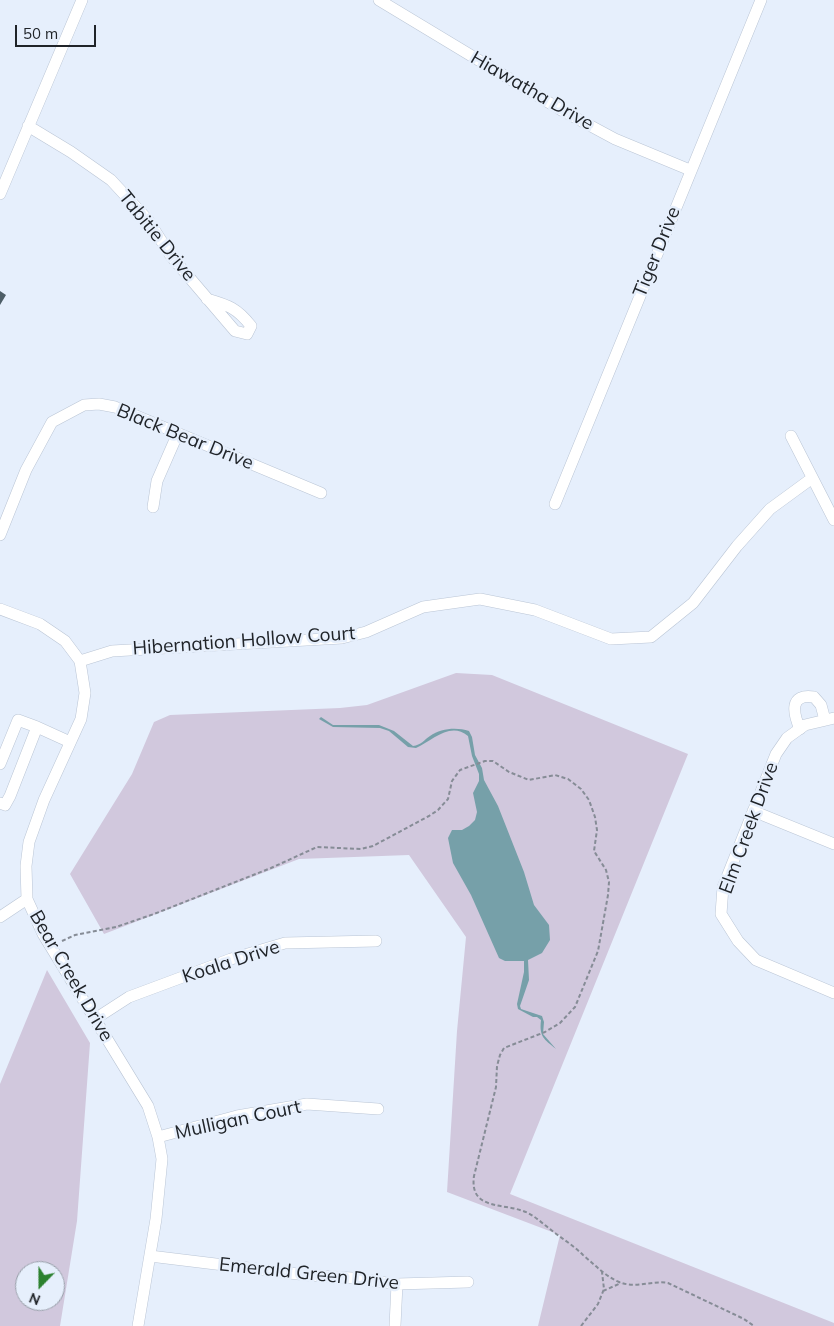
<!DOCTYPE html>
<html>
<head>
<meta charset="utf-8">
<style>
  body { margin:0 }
  #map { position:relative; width:834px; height:1326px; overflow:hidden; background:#e6effc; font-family:Mulish,sans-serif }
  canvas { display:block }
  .north { position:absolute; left:15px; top:1261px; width:50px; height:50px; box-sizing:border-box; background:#e6effc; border:1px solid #979ea8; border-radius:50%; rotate:202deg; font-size:14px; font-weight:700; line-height:20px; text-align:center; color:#202429 }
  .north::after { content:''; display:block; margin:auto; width:18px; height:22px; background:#2c812f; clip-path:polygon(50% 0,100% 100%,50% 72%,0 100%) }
  .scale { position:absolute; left:15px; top:25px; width:81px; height:22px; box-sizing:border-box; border:2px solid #202429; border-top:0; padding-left:6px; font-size:15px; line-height:18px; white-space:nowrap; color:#202429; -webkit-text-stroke:4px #e6effc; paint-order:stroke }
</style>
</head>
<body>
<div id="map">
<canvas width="834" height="1326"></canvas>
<div class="north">N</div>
<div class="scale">50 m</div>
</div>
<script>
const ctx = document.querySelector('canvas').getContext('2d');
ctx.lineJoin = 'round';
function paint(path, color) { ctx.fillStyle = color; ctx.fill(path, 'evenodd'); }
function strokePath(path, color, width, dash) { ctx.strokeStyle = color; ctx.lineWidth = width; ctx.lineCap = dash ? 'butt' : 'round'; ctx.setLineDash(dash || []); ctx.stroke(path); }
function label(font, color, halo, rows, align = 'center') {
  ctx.font = font + ' Mulish,sans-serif'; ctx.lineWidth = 5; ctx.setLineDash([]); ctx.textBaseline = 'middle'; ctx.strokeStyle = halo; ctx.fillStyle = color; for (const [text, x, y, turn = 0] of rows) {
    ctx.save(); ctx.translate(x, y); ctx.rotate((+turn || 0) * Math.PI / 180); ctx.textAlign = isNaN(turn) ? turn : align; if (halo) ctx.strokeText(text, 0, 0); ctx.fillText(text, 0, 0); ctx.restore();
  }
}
const green = new Path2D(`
  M456,673L492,675L688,754L510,1194L834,1323V1326H538L560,1235L447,1192L457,1031L466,937L409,855L299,859L104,934L70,874L132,774L154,722L170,715L340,708L367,705Z
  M47,970L90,1043L77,1221L60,1326H0V1084ZM25,1271H55V1301H25Z`);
const water = new Path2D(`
  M321,717L333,725H379L394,731L413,746C421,745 424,740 430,736C441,728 457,727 469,731L472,737L475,755L482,768L484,780L498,806L524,872L534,905L549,925L550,940L542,953L528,960L529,980L520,1006L521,1009L542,1016L544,1022L543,1034L556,1049C544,1039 539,1037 541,1020L537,1017H533L518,1009L517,1004L524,972V961H505L499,958L471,895L453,863L448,838L452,830H462L469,826L475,820L477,812L473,793L479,781V774L472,756L468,736C450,721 432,741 416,748L408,747L389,731L380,728L333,727L319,719Z`);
const building = new Path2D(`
  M0,291L6,295L0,305Z`);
const path = new Path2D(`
  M62,941L75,935L116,927L154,914L271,868L317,847L361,849L373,846L429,816L438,810L448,799L452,781L460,770L485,761H493L509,772L529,780L555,775L568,779L581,789L589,800L595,817L597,830L594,851L606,870L609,882L608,895L598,951L575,1007L560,1023L545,1032L504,1048L500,1055L497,1066L496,1087L474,1176C469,1212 506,1202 528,1213C536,1217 543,1224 550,1229C561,1238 573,1245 583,1255C595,1265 605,1276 619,1282C636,1289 652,1280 668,1283L744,1319L754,1326
  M603,1291L621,1283
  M581,1326L598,1304L604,1289L602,1272`);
const minor = new Path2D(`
  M379,0L563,111L615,139L690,170
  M28,126L71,152L111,180L148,220L171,256L235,331L247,334L251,326C237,308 228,305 207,299
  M0,194L82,0
  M791,436L834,520
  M555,504L761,0
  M153,507L157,481L178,433
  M0,535L26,470L52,422L84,405L99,404L115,407L321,493
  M0,609L40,624L65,641L80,661L85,693L81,719L44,800L29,842L26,866L27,899L43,934L148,1106L158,1137L162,1159L156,1219L138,1326
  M80,661L112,651L342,638L366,632L423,607L480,599L535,610L611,639L651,637L693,603L737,546L770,509L811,479
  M834,718L805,725L787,738L776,754L723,887L721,914L738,941L756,960L834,993
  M800,729C793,713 789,693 814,697L821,705L825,720
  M0,764L18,720L37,727
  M0,803L5,805L10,796L37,727L70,742
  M753,811L834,844
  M0,917L27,899
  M95,1019L129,997L231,959L285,943L376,941
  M158,1137L237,1116L307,1104L378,1109
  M150,1256L306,1275L352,1278L397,1284L468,1282
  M395,1326L397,1284`);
const streetNames = [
  ["Hiawatha Drive",532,91,30],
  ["Tabitie Drive",157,236,51],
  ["Tiger Drive",657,252,-68],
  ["Black Bear Drive",185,437,22],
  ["Hibernation Hollow Court",244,641,-4],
  ["Elm Creek Drive",749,828,-70],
  ["Koala Drive",231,962,-18],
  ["Bear Creek Drive",71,976,60],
  ["Mulligan Court",238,1120,-12],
  ["Emerald Green Drive",309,1274,6]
];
paint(green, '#d1c8dd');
paint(water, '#76a0a9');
paint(building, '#4e5e67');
strokePath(minor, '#bac5d5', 12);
strokePath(path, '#868c96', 2, [4, 2.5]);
strokePath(minor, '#fff', 11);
label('19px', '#202429', '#e6effc', streetNames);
</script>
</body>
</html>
